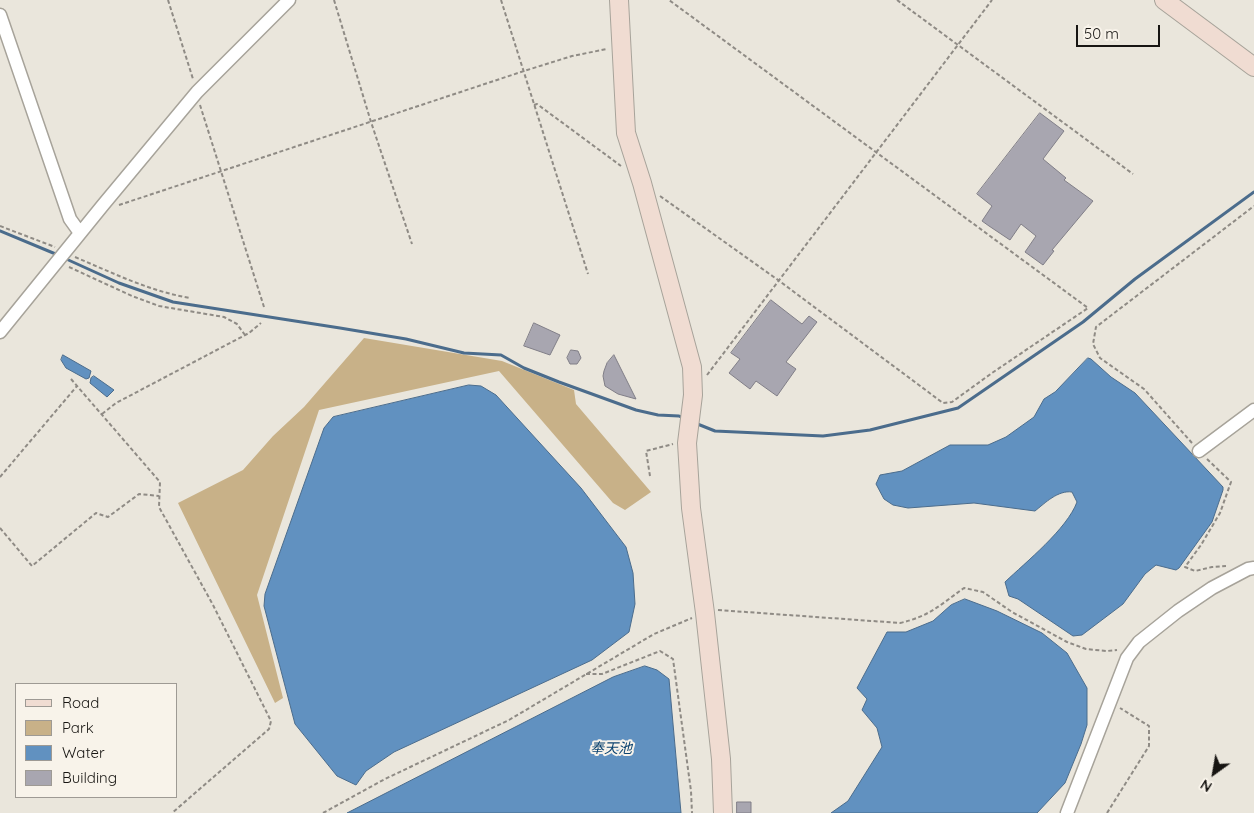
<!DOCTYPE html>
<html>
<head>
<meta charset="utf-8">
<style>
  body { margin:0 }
  #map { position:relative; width:1254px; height:813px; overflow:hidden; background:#eae6dc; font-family:Quicksand,sans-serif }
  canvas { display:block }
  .legend { position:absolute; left:15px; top:683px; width:162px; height:115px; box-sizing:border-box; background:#f8f3ea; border:1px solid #9e9a94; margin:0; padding:6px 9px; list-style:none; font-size:15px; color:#171512 }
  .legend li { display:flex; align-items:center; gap:10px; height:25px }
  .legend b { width:25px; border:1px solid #9e9a94 }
  .north { position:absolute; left:1189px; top:748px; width:50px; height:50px; -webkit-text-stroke:4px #f8f3ea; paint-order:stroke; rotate:212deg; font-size:14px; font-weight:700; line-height:20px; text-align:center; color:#171512 }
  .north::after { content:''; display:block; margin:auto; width:18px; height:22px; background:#171512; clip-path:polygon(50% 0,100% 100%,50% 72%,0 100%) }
  .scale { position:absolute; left:1076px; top:25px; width:84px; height:22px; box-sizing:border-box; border:2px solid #171512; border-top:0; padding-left:6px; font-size:15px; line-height:18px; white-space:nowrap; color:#171512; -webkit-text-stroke:4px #f8f3ea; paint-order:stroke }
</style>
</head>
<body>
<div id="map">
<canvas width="1254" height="813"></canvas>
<ul class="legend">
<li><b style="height:6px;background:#f0dcd2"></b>Road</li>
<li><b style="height:14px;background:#c8b188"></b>Park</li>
<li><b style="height:14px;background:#6191c0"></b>Water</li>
<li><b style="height:14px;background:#a8a6b0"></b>Building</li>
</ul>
<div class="north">N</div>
<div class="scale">50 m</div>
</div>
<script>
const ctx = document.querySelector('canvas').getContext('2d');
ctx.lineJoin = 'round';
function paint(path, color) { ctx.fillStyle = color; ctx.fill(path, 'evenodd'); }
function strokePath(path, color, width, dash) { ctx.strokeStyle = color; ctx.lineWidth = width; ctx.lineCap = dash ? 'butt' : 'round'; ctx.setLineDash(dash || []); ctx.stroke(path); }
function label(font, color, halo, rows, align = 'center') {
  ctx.font = font + ' Quicksand,"Noto Sans JP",sans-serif'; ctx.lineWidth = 4; ctx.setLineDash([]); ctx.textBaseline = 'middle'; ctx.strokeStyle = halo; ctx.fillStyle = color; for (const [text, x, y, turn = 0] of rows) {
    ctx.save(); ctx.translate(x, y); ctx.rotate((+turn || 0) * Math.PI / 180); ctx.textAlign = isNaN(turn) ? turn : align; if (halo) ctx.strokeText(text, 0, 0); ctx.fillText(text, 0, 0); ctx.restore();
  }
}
const green = new Path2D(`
  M364,338L502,361L574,390L576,404L651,492L625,510L613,503L499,371L319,410L257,595L283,698L275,703L178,503L243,470L273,436L304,407Z`);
const water = new Path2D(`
  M63,355L91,371L89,378L86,379L66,368L61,360Z
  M1088,358L1091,359L1111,377L1135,393L1223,487V490L1212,522L1179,568L1176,570L1156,565L1145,574L1123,604L1082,635L1073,636L1018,599L1009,596L1005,582C1026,562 1067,529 1077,502L1072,492C1058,490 1045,503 1035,511L974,503L908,508L893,505L884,499L876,484L880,475L902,471L950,445H988L1006,437L1034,417L1044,399L1055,392Z
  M94,376L114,390L107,397L90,383L91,378Z
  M469,385L481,386L496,395L581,488L626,547L633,573L635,604L629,632L592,660L394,752L366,771L356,785L337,776L295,724L264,606L265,594L324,428L333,417Z
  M965,599L997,611L1042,633L1067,653L1087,688V725L1081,744L1065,783L1037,813H831L848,801L882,747L877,728L862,710L867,699L857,688L887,632H906L933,621L951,605Z
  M645,666L657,670L669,679L681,813H347L613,677Z`);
const stream = new Path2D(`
  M0,231L58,255
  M64,258L119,283L173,302L340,328L406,339L464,353L501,355L524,368L559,382L636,410L658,415L679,416L685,419
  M695,423L715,431L823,436L870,430L958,408L1083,322L1135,279L1254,192`);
const building = new Path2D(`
  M1040,113L1064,131L1043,159L1066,178L1064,180L1093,201L1052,250L1054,251L1043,265L1025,252L1036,236L1021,224L1010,240L989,226L982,221L992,206L977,194Z
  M771,300L802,324L809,316L817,322L786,362L796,369L777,396L756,381L750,389L729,373L740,359L731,353Z
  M534,323L560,335L550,355L524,346Z
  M571,350L578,351L581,358L577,364H570L567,358Z
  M614,355L636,399L618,394L605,386L603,376L604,371L607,363Z
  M737,802H751V813H737Z`);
const path = new Path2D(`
  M168,0L193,79
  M334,0L371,122L412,244
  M501,0L588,274
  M897,0L1133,174
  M200,105L264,307
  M534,105L537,104L621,166
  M660,196L778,280L943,403L952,402L992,373L1088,308L669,0
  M119,205L524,71L572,56L607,49
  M0,226L55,247
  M75,257C113,273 149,291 190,298
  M69,267L132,296L159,306L224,317L237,324L245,335
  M707,375L992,0
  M71,379L160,482L159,507L213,605L271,721L269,729L172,813
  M102,414L116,403L249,333L261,323
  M1192,443L1144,389L1100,358L1093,344L1096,327L1254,206
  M1207,459L1231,482L1220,513L1201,545L1185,567L1195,571L1212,567L1226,566
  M650,476L646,451L673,444
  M0,477L77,386
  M0,528L32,566L96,513L108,517L139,494L159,496
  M718,610L900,623C930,616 940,605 964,588L983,592L1012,612L1067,642L1086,649L1107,651L1117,650
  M586,674H602L660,651L673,659L691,791L692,813
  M323,813L385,779L509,720L654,634L692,618
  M1107,813L1149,746V726L1120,708`);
const street = new Path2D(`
  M0,15L70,219L80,233
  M0,332L103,205L197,92L289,0
  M1199,451L1254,410
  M1067,813L1127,658L1139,642L1178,611L1212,588L1248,569L1254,568`);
const secondary = new Path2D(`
  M619,0L626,133L642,183L692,367L693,395L687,443L691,508L705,613L721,759L723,813
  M1164,0L1254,67`);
const waterNames = [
  ["奉天池",611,749]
];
paint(green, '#c8b188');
paint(water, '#6191c0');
strokePath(water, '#4b6c8c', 1);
strokePath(stream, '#4b6c8c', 3);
paint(building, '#a8a6b0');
strokePath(building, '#807e87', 1);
strokePath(street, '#a7a39a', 15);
strokePath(secondary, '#a7a39a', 20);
strokePath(path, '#8f8b85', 2, [4, 2.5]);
strokePath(street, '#fff', 12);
strokePath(secondary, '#f0dcd2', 18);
label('italic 14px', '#0b4370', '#f8f3ea', waterNames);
</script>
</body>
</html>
